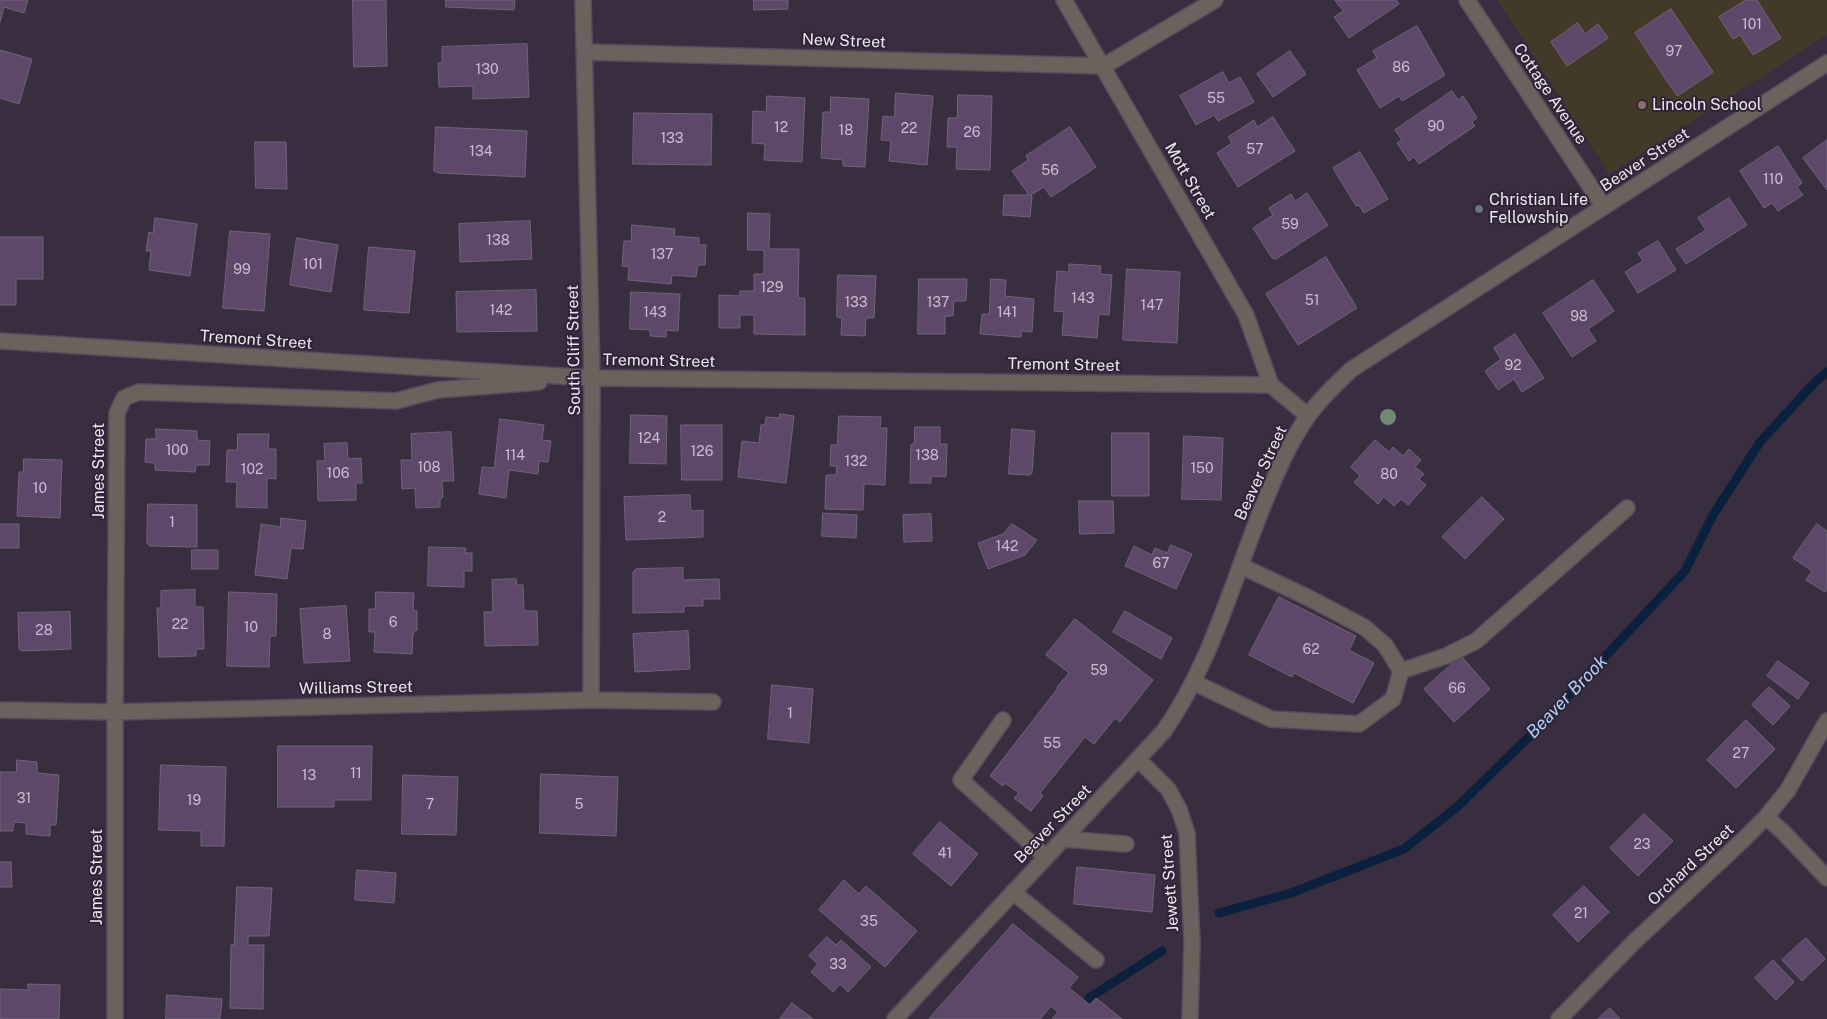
<!DOCTYPE html>
<html>
<head>
<meta charset="utf-8">
<style>
  body { margin:0 }
  canvas { display:block; background:#392e40 }
</style>
</head>
<body>
<canvas width="1827" height="1019"></canvas>
<script>
const ctx = document.querySelector('canvas').getContext('2d');
ctx.lineJoin = 'round';
function paint(path, color) { ctx.fillStyle = color; ctx.fill(path, 'evenodd'); }
function strokePath(path, color, width, dash) { ctx.strokeStyle = color; ctx.lineWidth = width; ctx.lineCap = dash ? 'butt' : 'round'; ctx.setLineDash(dash || []); ctx.stroke(path); }
function label(font, color, halo, rows, align = 'center') {
  ctx.font = font + ' "Public Sans",sans-serif'; ctx.lineWidth = 4; ctx.setLineDash([]); ctx.textBaseline = 'middle'; ctx.strokeStyle = halo; ctx.fillStyle = color; for (const [text, x, y, turn = 0] of rows) {
    ctx.save(); ctx.translate(x, y); ctx.rotate((+turn || 0) * Math.PI / 180); ctx.textAlign = isNaN(turn) ? turn : align; if (halo) ctx.strokeText(text, 0, 0); ctx.fillText(text, 0, 0); ctx.restore();
  }
}
const education = new Path2D(`
  M1498,0H1827V35L1609,174Z`);
const stream = new Path2D(`
  M1219,913L1291,893L1404,849L1457,807L1541,725L1685,571L1713,515L1760,442L1816,381L1827,372
  M1089,998L1162,951`);
const building = new Path2D(`
  M0,0H28L24,13L4,7L0,22Z
  M353,0H386L387,66L354,67Z
  M446,0H515L514,10L446,7Z
  M754,0H788V9L754,10Z
  M1335,0H1396L1399,4L1349,38L1334,17L1343,11Z
  M1746,0H1757L1781,38L1753,55L1740,35L1733,39L1719,17Z
  M1671,9L1713,72L1677,96L1635,33Z
  M1578,23L1585,34L1598,24L1608,38L1567,66L1551,42Z
  M1417,26L1445,75L1402,101L1399,96L1380,108L1357,70L1377,58L1373,51Z
  M527,44L529,97L473,99V86L439,87L438,63H442V47Z
  M0,50L32,59L19,104L0,98Z
  M1290,51L1306,74L1273,97L1257,74Z
  M1223,72L1229,83L1240,77L1254,102L1218,121L1214,115L1196,125L1180,96Z
  M1452,91L1458,100L1463,96L1477,118L1472,122L1475,126L1419,164L1414,157L1409,161L1397,143L1402,140L1395,130Z
  M896,93L933,96L927,165L889,161L891,141L881,140L883,116L894,117Z
  M958,95L992,96L990,170L956,169L957,147H947L948,118H957Z
  M767,96L805,98L802,162L764,160L765,144L752,143L753,111L766,112Z
  M831,97L869,99L865,167L843,166V160L821,158L823,112H830Z
  M634,113L712,114L711,165L633,164Z
  M1273,117L1295,151L1238,187L1217,153L1232,143L1228,137L1254,120L1257,127Z
  M436,127L527,131L525,177L438,173L434,171Z
  M1070,127L1096,167L1051,197L1044,187L1031,195L1032,197L1030,217L1003,215L1004,195H1029L1012,171L1028,160L1026,156Z
  M1827,140V190L1803,158Z
  M255,142H286L287,189L256,188Z
  M1778,146L1802,183L1797,187L1803,195L1778,211L1772,203L1764,208L1740,171Z
  M1360,152L1388,199L1364,213L1359,205L1356,206L1333,168Z
  M1307,193L1328,225L1276,259L1272,258L1253,228L1273,215L1269,208L1291,194L1295,201Z
  M1729,198L1747,225L1686,264L1676,249L1706,230L1698,218Z
  M748,213L770,214L769,249H799L798,298H805V335L754,334V315H740V328H719V295L740,296V291H754V274H764V250H748Z
  M155,218L197,224L190,276L149,270L151,251H146L149,232L153,233Z
  M530,221L532,259L460,262L459,224Z
  M632,225L675,229L674,236L699,238V245H706L705,265H698L696,277L672,275L671,284L628,280L629,267L622,266L624,241H631Z
  M230,231L270,234L264,311L223,308Z
  M0,237H43V279H16V305H0Z
  M297,238L338,245L331,292L290,285Z
  M1658,241L1676,270L1638,293L1625,272L1643,261L1638,253Z
  M369,247L415,251L409,313L364,310Z
  M1326,257L1357,308L1298,345L1266,294Z
  M1069,264L1101,266L1100,274L1112,275L1109,315L1099,314L1097,338L1062,335L1064,312L1054,311L1057,271L1069,272Z
  M1127,269L1180,272L1177,343L1123,340Z
  M838,275L876,276L874,318H866L865,336L841,335L842,318L837,317Z
  M919,279H967L966,301H954L953,316H945V334H918Z
  M991,279L1006,280L1005,296L1034,299L1032,332L1021,331V337L980,334L982,314H989Z
  M1593,280L1614,311L1588,329L1596,341L1572,357L1543,313Z
  M536,290L537,331L457,332L456,292Z
  M631,292L680,294L678,331L666,330V337L650,336V330L630,329Z
  M1515,334L1544,378L1522,392L1514,379L1498,390L1485,371L1501,359L1494,348Z
  M780,414L794,416L786,483L738,477L742,441L759,443L761,425H765L766,417L779,418Z
  M631,415L667,416L666,464L630,463Z
  M839,416L881,417L880,428H887L885,485L864,484L863,510L825,509L826,475H836L837,466H830L831,445H837Z
  M500,419L544,425L542,440L551,441L548,462L539,461L538,474L509,470L506,498L479,494L482,467L494,468Z
  M681,425H722V480H682Z
  M915,427H940V444H947L946,477L931,476V483H910L911,445L914,443Z
  M156,429L197,431V440L210,441L209,465H196L195,472L155,470V463L145,462L146,439H156Z
  M1012,429L1035,431L1032,473L1030,475L1009,474Z
  M451,432L454,481H442L443,497L440,499V507L416,508L415,488L402,489L401,460H412L411,434Z
  M1112,433H1149V496H1112Z
  M238,434H269L268,449H276V479L267,478V508L236,507L237,482H226L227,450H237Z
  M1184,436L1223,438L1221,500L1182,499Z
  M1375,440L1389,452L1393,447L1403,456L1409,449L1421,460L1415,467L1424,474L1419,479L1426,485L1408,505L1401,499L1394,506L1384,497L1378,504L1354,482L1360,476L1351,467Z
  M347,443L348,459L361,458L362,483H356V500L318,501L317,461H325L324,444Z
  M24,459L62,460L60,518L17,516L19,472H23Z
  M690,495L691,511L703,510V537L626,540L624,497Z
  M1482,497L1504,519L1465,559L1442,537Z
  M1079,501H1113L1114,533L1080,534Z
  M148,504L197,505V547L150,546L147,543Z
  M823,513L857,515L856,538L822,536Z
  M931,514L932,541L904,542L903,515Z
  M281,518L306,521L303,549L291,548L287,579L255,575L261,524L280,527Z
  M0,524H19V548H0Z
  M1012,524L1037,540L1025,555L988,569L978,543L1003,534Z
  M1817,524L1827,531V589L1825,592L1806,580L1812,571L1793,558Z
  M1171,545L1192,554L1176,589L1125,566L1134,546L1152,555L1155,548L1167,553Z
  M429,547L466,548L465,553H472V571H464V587L428,586Z
  M192,550H218V569H192Z
  M683,568V580L719,579L720,599H703V606H684V612L633,613V572L636,569Z
  M516,579L517,585H523L524,611H537L538,645L485,646L484,612H493L492,580Z
  M195,590V607H203L204,649H196V656L159,657L157,608H161V591Z
  M229,592L277,594L276,636H270L269,667L227,666Z
  M376,592L414,593L413,610L417,611V630L413,633L412,654L374,652L375,632H369V609H375Z
  M1279,597L1356,636L1349,650L1374,663L1353,703L1294,673L1292,677L1249,655Z
  M346,606L350,661L304,663L300,609Z
  M1125,611L1172,638L1161,659L1113,632Z
  M70,612L71,649L22,651L19,649L18,613Z
  M1075,619L1153,680L1120,722L1115,718L1094,744L1085,737L1040,793L1043,796L1031,811L1014,798L1019,793L1005,783L1003,786L990,776L1058,688L1057,687L1069,673L1046,655Z
  M688,631L690,669L635,672L633,634Z
  M1461,656L1490,689L1454,722L1424,689Z
  M1778,661L1809,683L1798,699L1767,676Z
  M772,685L813,689L809,743L768,739Z
  M1769,687L1790,706L1773,725L1752,705Z
  M1746,720L1775,749L1736,788L1707,760Z
  M278,746H372L371,800H334V807H278Z
  M17,760L37,762V773L59,775L56,825H50V836L26,834V823L14,822L13,831H0V772H16Z
  M161,765L226,767L224,846H201V831L159,830Z
  M541,774L618,777L616,836L540,833Z
  M403,775L458,777L456,835L402,834Z
  M1644,814L1673,841L1638,876L1610,848Z
  M940,822L978,854L951,886L913,854Z
  M0,862H11L12,887H0Z
  M1077,867L1155,875L1152,912L1074,904Z
  M357,870L396,873L394,903L355,900Z
  M844,880L859,894L866,886L917,931L885,967L819,910Z
  M1584,886L1609,912L1578,942L1553,915Z
  M237,887L272,888L269,936H248V945H264L263,1009L230,1008L231,945L234,944Z
  M1013,924L1078,977L1069,988L1090,1005L1096,998L1122,1019H1052L1058,1012L1051,1006L1040,1019H929Z
  M827,937L836,945L841,940L871,967L848,992L840,984L833,992L811,972L818,964L809,956Z
  M1806,938L1825,959L1802,981L1782,960Z
  M1773,960L1794,982L1776,1000L1755,978Z
  M28,984L60,985L59,1019H0V989L28,990Z
  M167,995L222,999L220,1019H166Z
  M792,1003L813,1019H780Z
  M1610,1008L1620,1019H1598Z`);
const minor = new Path2D(`
  M583,0L592,378L591,700
  M1064,0L1246,315L1271,385
  M1467,0L1604,207
  M584,52L1104,66L1215,0
  M0,341L592,378L1271,385L1308,416
  M1401,671L1446,656L1476,641L1627,508
  M1193,682L1271,719L1359,724L1393,699L1401,671L1385,645L1364,627L1307,597L1241,566
  M0,710L115,712L591,700L713,702
  M1003,720L961,780L1046,857
  M1139,760L1168,789L1179,809L1187,833L1192,943L1190,1019
  M1766,817L1783,832L1827,878
  M1063,839L1126,844
  M1013,892L1096,960
  M115,1018V712L117,413L124,398L139,392L396,401L438,390L539,382
  M895,1019L1164,731C1212,662 1233,579 1265,501C1277,472 1289,443 1308,416C1320,399 1336,384 1352,369L1827,63
  M1559,1019L1634,942L1743,840L1766,817L1788,790L1827,721`);
const trees = [
  [1388,417]
];
const markers = [
  [1642,105,5,"#8d6e63"],
  [1479,209,5,"#6b7280"]
];
const numberNames = [
  ["101",1752,25],
  ["97",1674,52],
  ["86",1401,68],
  ["130",487,70],
  ["55",1216,99],
  ["90",1436,127],
  ["12",781,128],
  ["22",909,129],
  ["18",846,131],
  ["26",972,133],
  ["133",672,139],
  ["57",1255,150],
  ["134",481,152],
  ["56",1050,171],
  ["110",1773,180],
  ["59",1290,225],
  ["138",498,241],
  ["137",662,255],
  ["101",313,265],
  ["99",242,270],
  ["129",772,288],
  ["143",1083,299],
  ["51",1312,301],
  ["133",856,303],
  ["137",938,303],
  ["147",1152,306],
  ["142",501,311],
  ["143",655,313],
  ["141",1007,313],
  ["98",1579,317],
  ["92",1513,366],
  ["124",649,439],
  ["100",177,451],
  ["126",702,452],
  ["114",515,456],
  ["138",927,456],
  ["132",856,462],
  ["108",429,468],
  ["150",1202,469],
  ["102",252,470],
  ["106",338,474],
  ["80",1389,475],
  ["10",40,489],
  ["2",662,518],
  ["1",172,523],
  ["142",1007,547],
  ["67",1161,564],
  ["6",393,623],
  ["22",180,625],
  ["10",251,628],
  ["28",44,631],
  ["8",327,635],
  ["62",1311,650],
  ["59",1099,671],
  ["66",1457,689],
  ["1",790,714],
  ["55",1052,744],
  ["27",1741,754],
  ["11",356,774],
  ["13",309,776],
  ["31",24,799],
  ["19",194,801],
  ["7",430,805],
  ["5",579,805],
  ["23",1642,845],
  ["41",945,854],
  ["21",1581,914],
  ["35",869,922],
  ["33",838,965]
];
const streetNames = [
  ["New Street",844,41,2],
  ["Cottage Avenue",1550,94,56],
  ["Beaver Street",1645,160,-33],
  ["Mott Street",1190,181,60],
  ["Tremont Street",256,340,4],
  ["South Cliff Street",574,350,-91],
  ["Tremont Street",659,361,1],
  ["Tremont Street",1064,365,1],
  ["James Street",99,471,-90],
  ["Beaver Street",1261,473,-65],
  ["Williams Street",356,688,-1],
  ["Beaver Street",1053,824,-46],
  ["Orchard Street",1691,865,-43],
  ["James Street",97,877,-90],
  ["Jewett Street",1170,883,-94]
];
const poiNames = [
  ["Lincoln School",1652,105],
  ["Christian Life",1489,200],
  ["Fellowship",1489,218]
];
const waterNames = [
  ["Beaver Brook",1567,697,-46]
];
paint(education, '#433929');
strokePath(stream, '#0b203c', 9);
paint(building, '#5d486a');
strokePath(building, '#706478', 1);
strokePath(minor, '#564b5c', 18);
strokePath(minor, '#6c615c', 15);
ctx.fillStyle = '#718872';
for (const [x, y] of trees) { ctx.beginPath(); ctx.arc(x, y, 8, 0, 2 * Math.PI); ctx.fill(); }
for (const [x, y, r, color] of markers) { const dot = new Path2D(); dot.arc(x, y, r, 0, 2 * Math.PI); ctx.fillStyle = color; ctx.fill(dot); strokePath(dot, '#2f2435', 2); }
label('14px', '#c9becf', null, numberNames);
label('16px', '#ede6f1', '#2f2435', streetNames);
label('16px', '#ede6f1', '#2f2435', poiNames, 'left');
label('italic 18px', '#afd0fd', '#2f2435', waterNames);
</script>
</body>
</html>
